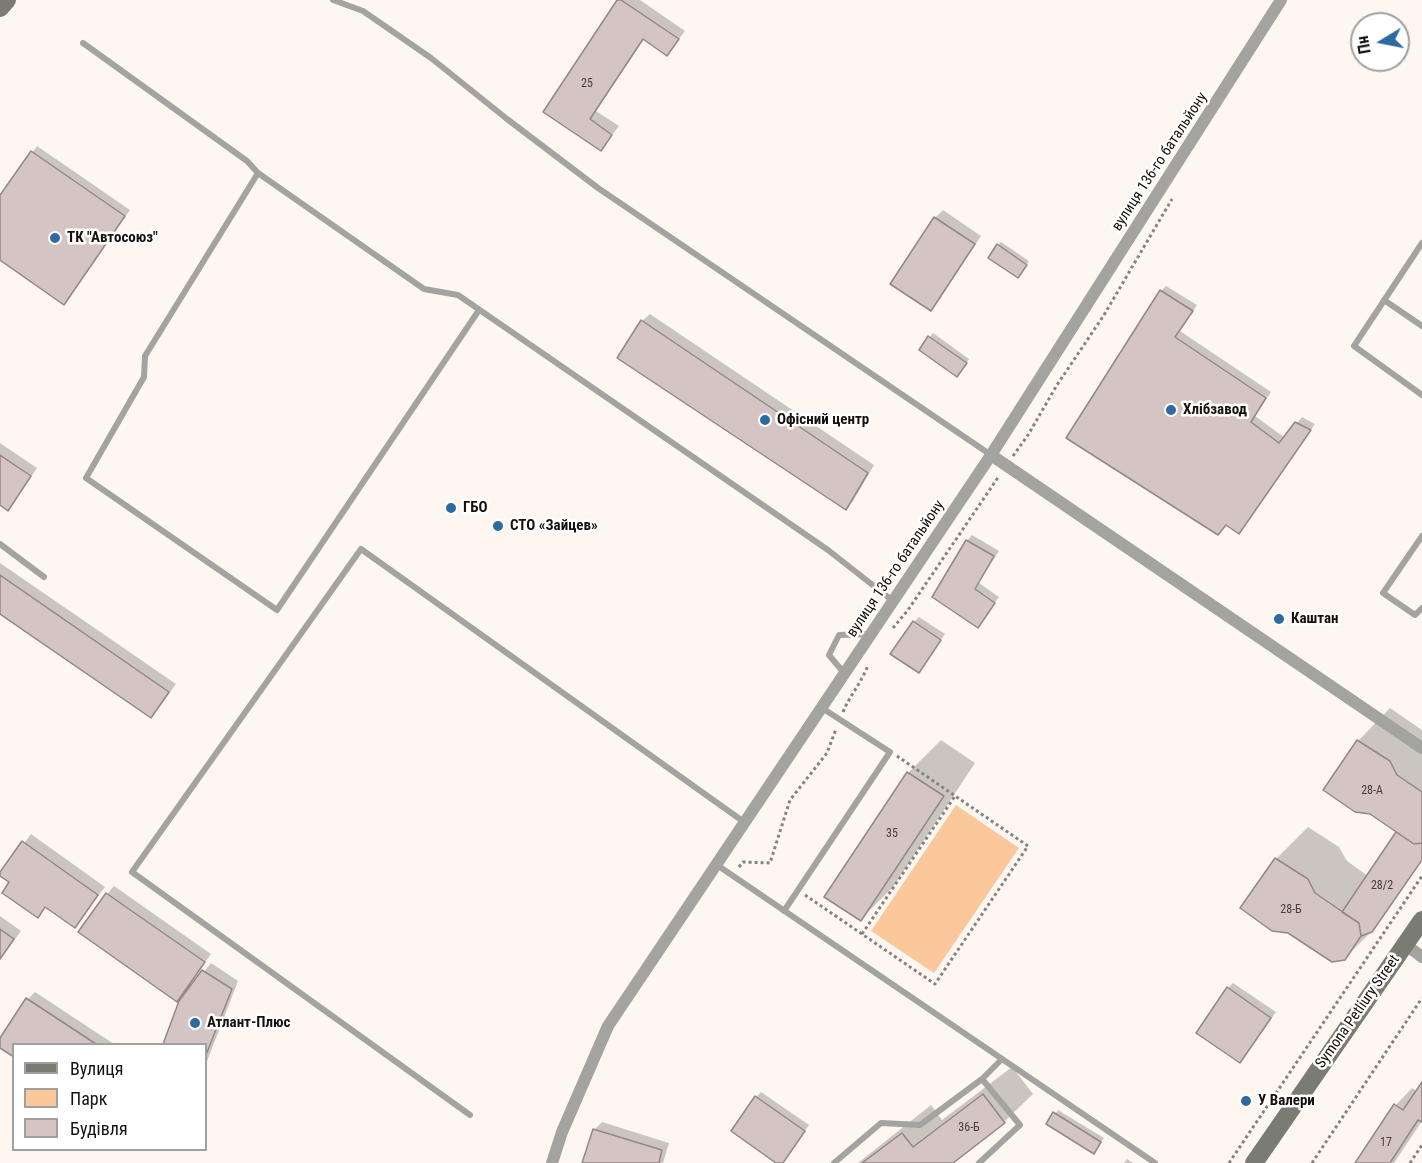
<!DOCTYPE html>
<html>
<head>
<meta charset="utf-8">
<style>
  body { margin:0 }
  #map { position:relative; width:1422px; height:1163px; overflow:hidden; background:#fef7f1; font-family:"Roboto Condensed",sans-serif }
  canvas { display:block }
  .legend { position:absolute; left:12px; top:1043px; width:195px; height:108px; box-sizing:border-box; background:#fff; border:2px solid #a1a09f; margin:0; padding:8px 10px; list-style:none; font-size:18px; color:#15110e }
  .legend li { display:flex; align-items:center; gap:12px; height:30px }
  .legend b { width:30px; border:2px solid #a1a09f }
  .north { position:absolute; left:1350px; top:12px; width:60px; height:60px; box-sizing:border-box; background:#fff; border:2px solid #a1a09f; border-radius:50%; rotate:260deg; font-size:16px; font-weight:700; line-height:24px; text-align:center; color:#15110e }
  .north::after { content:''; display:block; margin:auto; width:21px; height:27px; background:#2c6aa1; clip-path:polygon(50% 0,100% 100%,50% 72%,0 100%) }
</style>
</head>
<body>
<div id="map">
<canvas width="1422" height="1163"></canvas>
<ul class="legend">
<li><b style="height:8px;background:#7a7c74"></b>Вулиця</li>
<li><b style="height:16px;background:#fac89a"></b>Парк</li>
<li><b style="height:16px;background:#d4c4c3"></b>Будівля</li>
</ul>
<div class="north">Пн</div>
</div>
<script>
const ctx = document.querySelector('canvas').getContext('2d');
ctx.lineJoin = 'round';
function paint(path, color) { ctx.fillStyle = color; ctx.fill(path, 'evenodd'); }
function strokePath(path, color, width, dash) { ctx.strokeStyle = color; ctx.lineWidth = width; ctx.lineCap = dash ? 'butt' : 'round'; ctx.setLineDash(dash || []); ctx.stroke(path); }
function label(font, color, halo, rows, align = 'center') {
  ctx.font = font + ' "Roboto Condensed",sans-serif'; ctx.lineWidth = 5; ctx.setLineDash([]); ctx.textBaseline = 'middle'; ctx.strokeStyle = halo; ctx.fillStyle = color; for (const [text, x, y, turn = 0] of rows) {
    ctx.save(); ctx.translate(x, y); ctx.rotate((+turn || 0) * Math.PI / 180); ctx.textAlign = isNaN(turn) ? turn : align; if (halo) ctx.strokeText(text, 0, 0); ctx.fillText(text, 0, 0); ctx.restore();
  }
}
const green = new Path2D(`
  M956,805L1019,848L934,973L871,931Z`);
const shadow = new Path2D(`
  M619,0H640L685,31L667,54L644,39L596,111L619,126L601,149L545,112Z
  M37,146L130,210L64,303L0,259V198Z
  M943,210L981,236L938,302L931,309L935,218Z
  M1001,242L1029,261L1021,273L998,245Z
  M1166,286L1197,305L1180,331L1271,392L1255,416L1285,438L1302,417L1315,424L1239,532L1227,523L1161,291Z
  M650,314L874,465L853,501L846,508L642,321Z
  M933,333L969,359L961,371L921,349Z
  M0,443L37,468L15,501L8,509L0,504Z
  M972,535L999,551L979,583L999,597L978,626L967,541Z
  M0,563L176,684L159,708L151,716L0,612Z
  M919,617L945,634L919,671L914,622Z
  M1390,708L1422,730V860L1377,926L1344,959L1276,859L1308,827L1339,847L1347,861L1368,876L1398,831L1371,813L1325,789L1358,741Z
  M941,740L975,763L893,887L861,919L826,896L908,773Z
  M31,834L105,887L75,926L47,906L37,916L11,882L1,874Z
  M114,886L211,954L189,985L192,987L211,963L238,981L206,1064V1044H165L180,1002L188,992L187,990L177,1000L80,932L107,894Z
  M0,916L21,931L0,960Z
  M1233,983L1276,1012L1240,1061L1228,988Z
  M35,992L114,1044L0,1046V1040L28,999Z
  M1012,1067L1033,1094L1004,1122L951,1163H858L931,1105L942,1120Z
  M1422,1085V1121L1394,1163H1357L1396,1105L1412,1088L1417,1091Z
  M761,1092L809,1125L782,1163H779L756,1097Z
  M1058,1110L1104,1138L1097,1149L1048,1124Z
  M602,1122L669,1143L663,1163H584L594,1130Z
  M1127,1159L1133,1163H1124Z`);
const building = new Path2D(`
  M617,0H621L679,39L667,56L643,39L590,119L612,135L601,151L543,112Z
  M31,151L125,216L64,305L0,260V195Z
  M934,217L975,244L931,311L890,284Z
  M997,244L1027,265L1018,278L988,258Z
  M1160,290L1193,311L1175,337L1266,398L1251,422L1279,443L1295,422L1311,430L1239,534L1226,525L1218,535L1066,438Z
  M641,320L868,473L846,510L617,358Z
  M928,336L967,363L957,377L919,350Z
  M0,455L31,476L8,511L0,505Z
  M966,540L994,556L975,589L995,603L978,628L932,597Z
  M0,575L169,692L151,718L0,614Z
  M913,621L941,640L919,673L890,654Z
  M1357,740L1390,761L1397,775L1422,792V843L1414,844L1370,814L1355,812L1323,790Z
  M907,772L944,796L861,921L824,897Z
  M1396,832L1414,844L1422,843V860L1372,932L1361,936L1359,923L1342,912Z
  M22,841L98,895L75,928L45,907L38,918L2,893L9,882L0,876V872Z
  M1275,858L1308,879L1315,893L1359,923L1361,936L1345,960L1332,962L1288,933L1272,931L1240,908Z
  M106,893L205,962L177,1002L78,932Z
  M0,929L14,939L0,959Z
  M202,970L232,989L206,1055V1044H163L179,1001Z
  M1227,987L1271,1018L1240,1063L1196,1033Z
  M26,998L96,1044H14V1057L0,1048V1038Z
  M1422,1082V1122L1418,1120L1390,1163H1355L1394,1104L1403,1110Z
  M983,1094L1005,1123L953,1163H862L902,1133L913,1147Z
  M755,1096L805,1131L783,1163H776L731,1131Z
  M1053,1112L1101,1142L1094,1154L1046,1124Z
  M593,1129L662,1150L659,1163H582Z`);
const path = new Path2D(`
  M1013,456L1028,435L1057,385L1104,315L1172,199
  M893,628L908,610L999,476
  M843,712C850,695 862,682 868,665
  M739,867L743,862L770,863L790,800L827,753L836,729
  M805,895L935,984L1028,846L897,756
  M862,934L955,796
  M1229,1163L1422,876
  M1312,1163L1422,998
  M1410,1163L1422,1145`);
const lane = new Path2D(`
  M333,0L363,11L431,58L507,119L598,188L991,455
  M83,43L247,161L258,173L424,289L458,295L828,550L893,601
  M258,173L145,356L144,377L86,478L277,610L479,310
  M1422,243L1354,346L1422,395
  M1384,300L1422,326
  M1422,536L1383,593L1415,615L1422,608
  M0,544L44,577
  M844,673L829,655L839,635L870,634
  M717,865L1155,1163
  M784,911L890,752L822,708
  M470,1115L132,872L361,549L744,822
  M834,1163L881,1123L920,1125L982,1079L1002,1059
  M979,1163L1020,1125L982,1079`);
const street = new Path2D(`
  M991,455L1422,748
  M1405,944L1422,957
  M552,1163L562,1132L608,1026L991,455L1281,0`);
const secondary = new Path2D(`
  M0,8L7,0
  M1254,1163L1422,920`);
const markers = [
  [55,238,6,"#2c6aa1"],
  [1171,410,6,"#2c6aa1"],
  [765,420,6,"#2c6aa1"],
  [451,508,6,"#2c6aa1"],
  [498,526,6,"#2c6aa1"],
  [1279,619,6,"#2c6aa1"],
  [195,1023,6,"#2c6aa1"],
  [1246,1101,6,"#2c6aa1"]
];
const numberNames = [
  ["25",587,84],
  ["28-А",1372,791],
  ["35",892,834],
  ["28/2",1382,886],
  ["28-Б",1291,910],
  ["36-Б",969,1128],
  ["17",1386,1143]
];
const streetNames = [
  ["вулиця 136-го батальйону",1160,162,-57],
  ["вулиця 136-го батальйону",896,569,-56],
  ["Symona Petliury Street",1358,1012,-55]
];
const poiNames = [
  ["ТК \"Автосоюз\"",67,238],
  ["Хлібзавод",1183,410],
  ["Офісний центр",777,420],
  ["ГБО",463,508],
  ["СТО «Зайцев»",510,526],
  ["Каштан",1291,619],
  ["Атлант-Плюс",207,1023],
  ["У Валери",1258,1101]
];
paint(green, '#fac89a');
paint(shadow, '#0003');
paint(building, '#d4c4c3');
strokePath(building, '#958786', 1.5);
strokePath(path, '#88827e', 3, [3, 3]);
strokePath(lane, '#a3a49f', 6);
strokePath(street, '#a3a49f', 12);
strokePath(secondary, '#7a7c74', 18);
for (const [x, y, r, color] of markers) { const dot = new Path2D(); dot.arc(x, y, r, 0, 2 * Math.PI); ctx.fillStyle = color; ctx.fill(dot); strokePath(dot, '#fff', 2); }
label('12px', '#453e3b', null, numberNames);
label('15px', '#15110e', '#fff', streetNames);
label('bold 15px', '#15110e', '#fff', poiNames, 'left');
</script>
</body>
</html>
